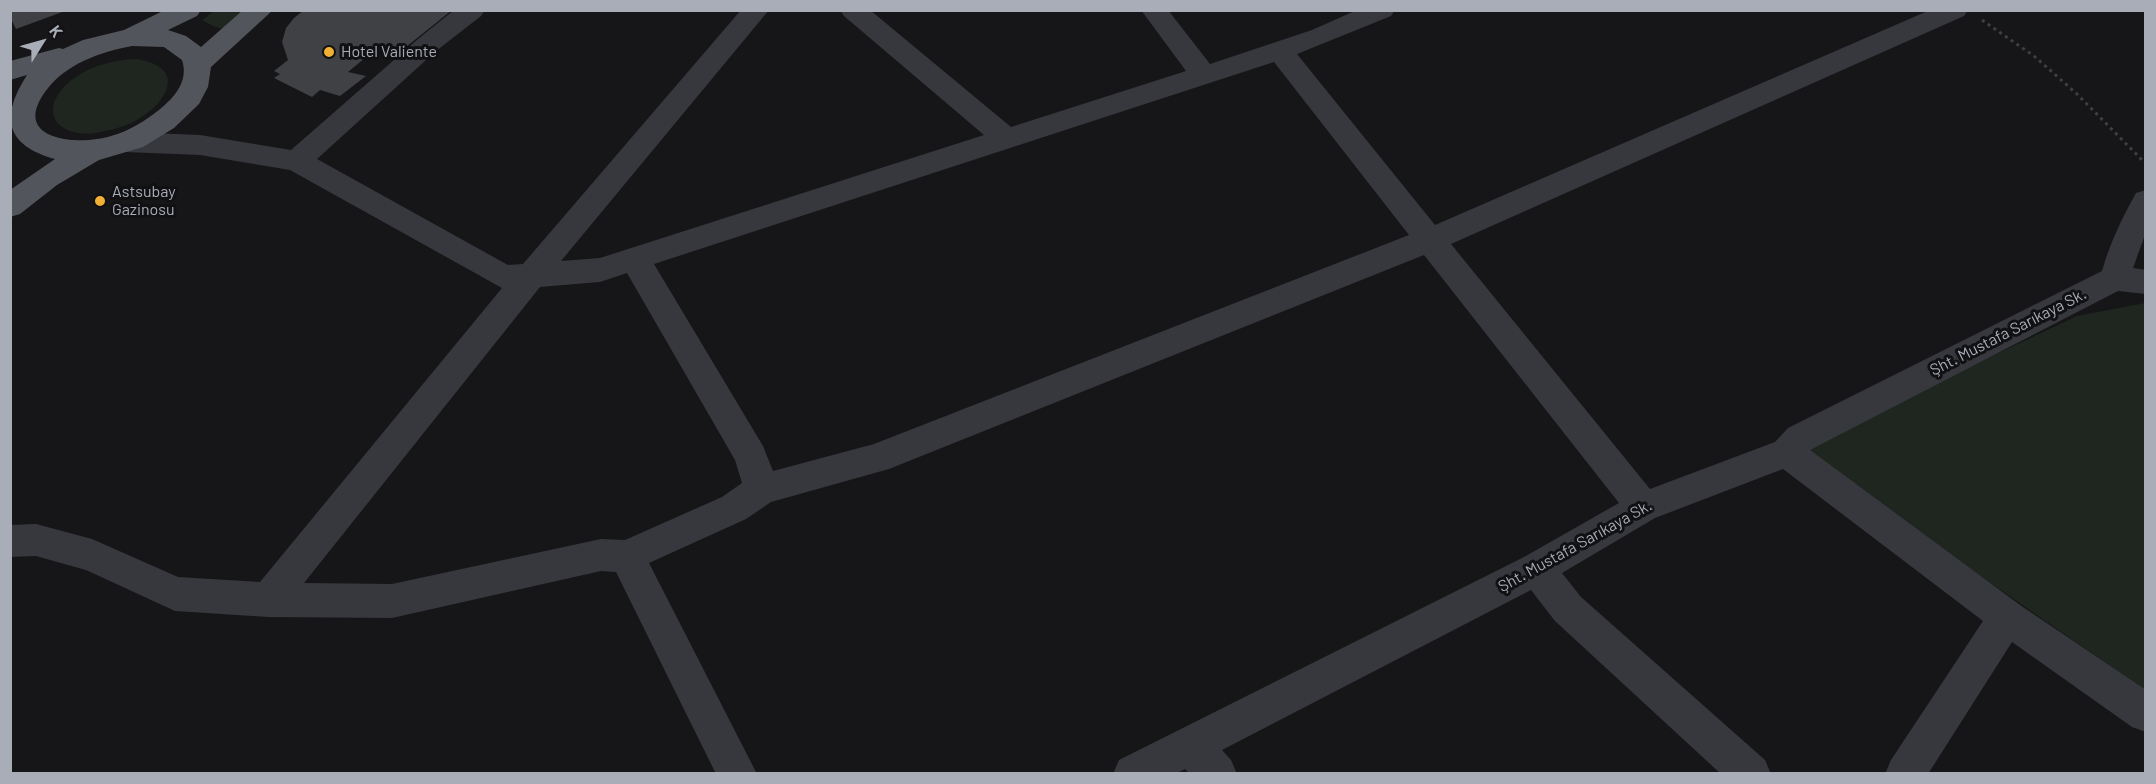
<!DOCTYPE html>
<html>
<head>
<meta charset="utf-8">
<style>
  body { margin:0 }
  #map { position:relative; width:2156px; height:784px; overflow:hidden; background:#161618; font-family:Barlow,sans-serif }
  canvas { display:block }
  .frame { position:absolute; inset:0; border:12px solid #a8adb8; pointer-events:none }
  .north { position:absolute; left:12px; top:12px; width:60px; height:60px; -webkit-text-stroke:4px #111113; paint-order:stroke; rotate:53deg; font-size:16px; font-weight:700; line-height:24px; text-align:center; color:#a8adb8 }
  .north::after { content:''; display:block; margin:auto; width:21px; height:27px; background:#a8adb8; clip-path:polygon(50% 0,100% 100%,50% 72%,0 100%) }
</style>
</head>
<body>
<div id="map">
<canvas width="2156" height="784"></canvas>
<div class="frame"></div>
<div class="north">K</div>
</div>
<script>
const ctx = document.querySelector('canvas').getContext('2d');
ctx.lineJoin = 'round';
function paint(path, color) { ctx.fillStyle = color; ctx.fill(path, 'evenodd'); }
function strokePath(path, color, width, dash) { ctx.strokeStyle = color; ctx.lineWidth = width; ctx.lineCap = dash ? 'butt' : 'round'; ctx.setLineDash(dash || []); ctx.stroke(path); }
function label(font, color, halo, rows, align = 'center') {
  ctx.font = font + ' Barlow,sans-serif'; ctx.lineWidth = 6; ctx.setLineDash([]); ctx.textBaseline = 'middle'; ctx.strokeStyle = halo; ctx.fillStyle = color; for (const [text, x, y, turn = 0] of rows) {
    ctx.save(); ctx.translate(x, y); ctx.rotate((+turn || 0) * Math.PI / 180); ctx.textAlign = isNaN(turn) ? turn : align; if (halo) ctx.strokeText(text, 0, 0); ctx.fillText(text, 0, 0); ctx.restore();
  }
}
const green = new Path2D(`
  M214,11H249C227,29 228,35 202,20Z
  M137,59C191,68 165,107 131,123C120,128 107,131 95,133C58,138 37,111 68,83C88,66 112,60 137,59Z
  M2145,303V690L1803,453L1963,370L2077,316Z`);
const building = new Path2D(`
  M10,10H65V11L16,29L10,17Z
  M304,10H452L396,55L376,49L348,72L366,76L340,96L320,90L312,97L274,78L280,74L274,71L288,60L282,42L286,28L294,18Z`);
const path = new Path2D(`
  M1982,20L2034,56L2077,94L2146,164`);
const minor = new Path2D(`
  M454,10H485L481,16L436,51L317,159L508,265L523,264L741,10H769L561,261L600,258L984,135L844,16L840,10H870L1011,127L1186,71L1141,10H1168L1210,64L1312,30L1357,10H1395L1391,16L1297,54L1435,225L1930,10H1968L1964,16L1451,244L1650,489L1775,442L1788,428L2102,271C2110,243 2122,218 2136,193L2146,190V232L2133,268L2146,270V294L2118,291L1810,450L2020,605L2146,690V732L2132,727L2012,642L1928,774H1885L1891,760L1983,621L1783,469L1655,518L1562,573L1581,597L1765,760L1771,774H1721L1555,621L1531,590L1222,750L1231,760L1237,774H1190L1185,769L1175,774H1113L1119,760L1524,557L1619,503L1424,255L889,469L771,502L746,519L649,563L757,774H716L616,572L601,571L392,618L268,617L175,611L86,570L36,556L10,557V525L36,524L92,539L178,577L260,582L502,288L290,170L200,155L125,152L115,149L111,142L115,135L125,132L200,135L291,150L418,39ZM1274,62L1409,235L874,444L773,471L763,446L654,264ZM627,273L735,460L742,483L722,497L625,540L601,539L392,584L304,583L540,287L600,282Z`);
const major = new Path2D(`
  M165,10H201L197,16L168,30L186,36L201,47L243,10H273L211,67L208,87L199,104L174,128L143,147L99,160L57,185L20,214L10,217V190L55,159C5,145 0,117 27,75L10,80V61L59,48L63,49L83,40L124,30ZM132,46L164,47L182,60C189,81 175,97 159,110C145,121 129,131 111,136C80,146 10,141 45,92C65,64 100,52 132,46Z`);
const markers = [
  [329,52,6,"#f2b134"],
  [100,201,6,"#f2b134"]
];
const poiNames = [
  ["Hotel Valiente",341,52],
  ["Astsubay",112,192],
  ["Gazinosu",112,210]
];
const streetNames = [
  ["Şht. Mustafa Sarıkaya Sk.",2008,332,-27],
  ["Şht. Mustafa Sarıkaya Sk.",1575,546,-29]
];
paint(green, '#1e261f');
paint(building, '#404145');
strokePath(path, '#3d3f44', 3, [3, 4]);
paint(minor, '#37383d');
paint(major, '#53555c');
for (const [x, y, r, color] of markers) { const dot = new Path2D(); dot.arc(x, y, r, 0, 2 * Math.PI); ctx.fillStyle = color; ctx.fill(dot); strokePath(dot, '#111113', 2); }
label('16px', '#a8adb8', '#111113', poiNames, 'left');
label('16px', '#a8adb8', '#111113', streetNames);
</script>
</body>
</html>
